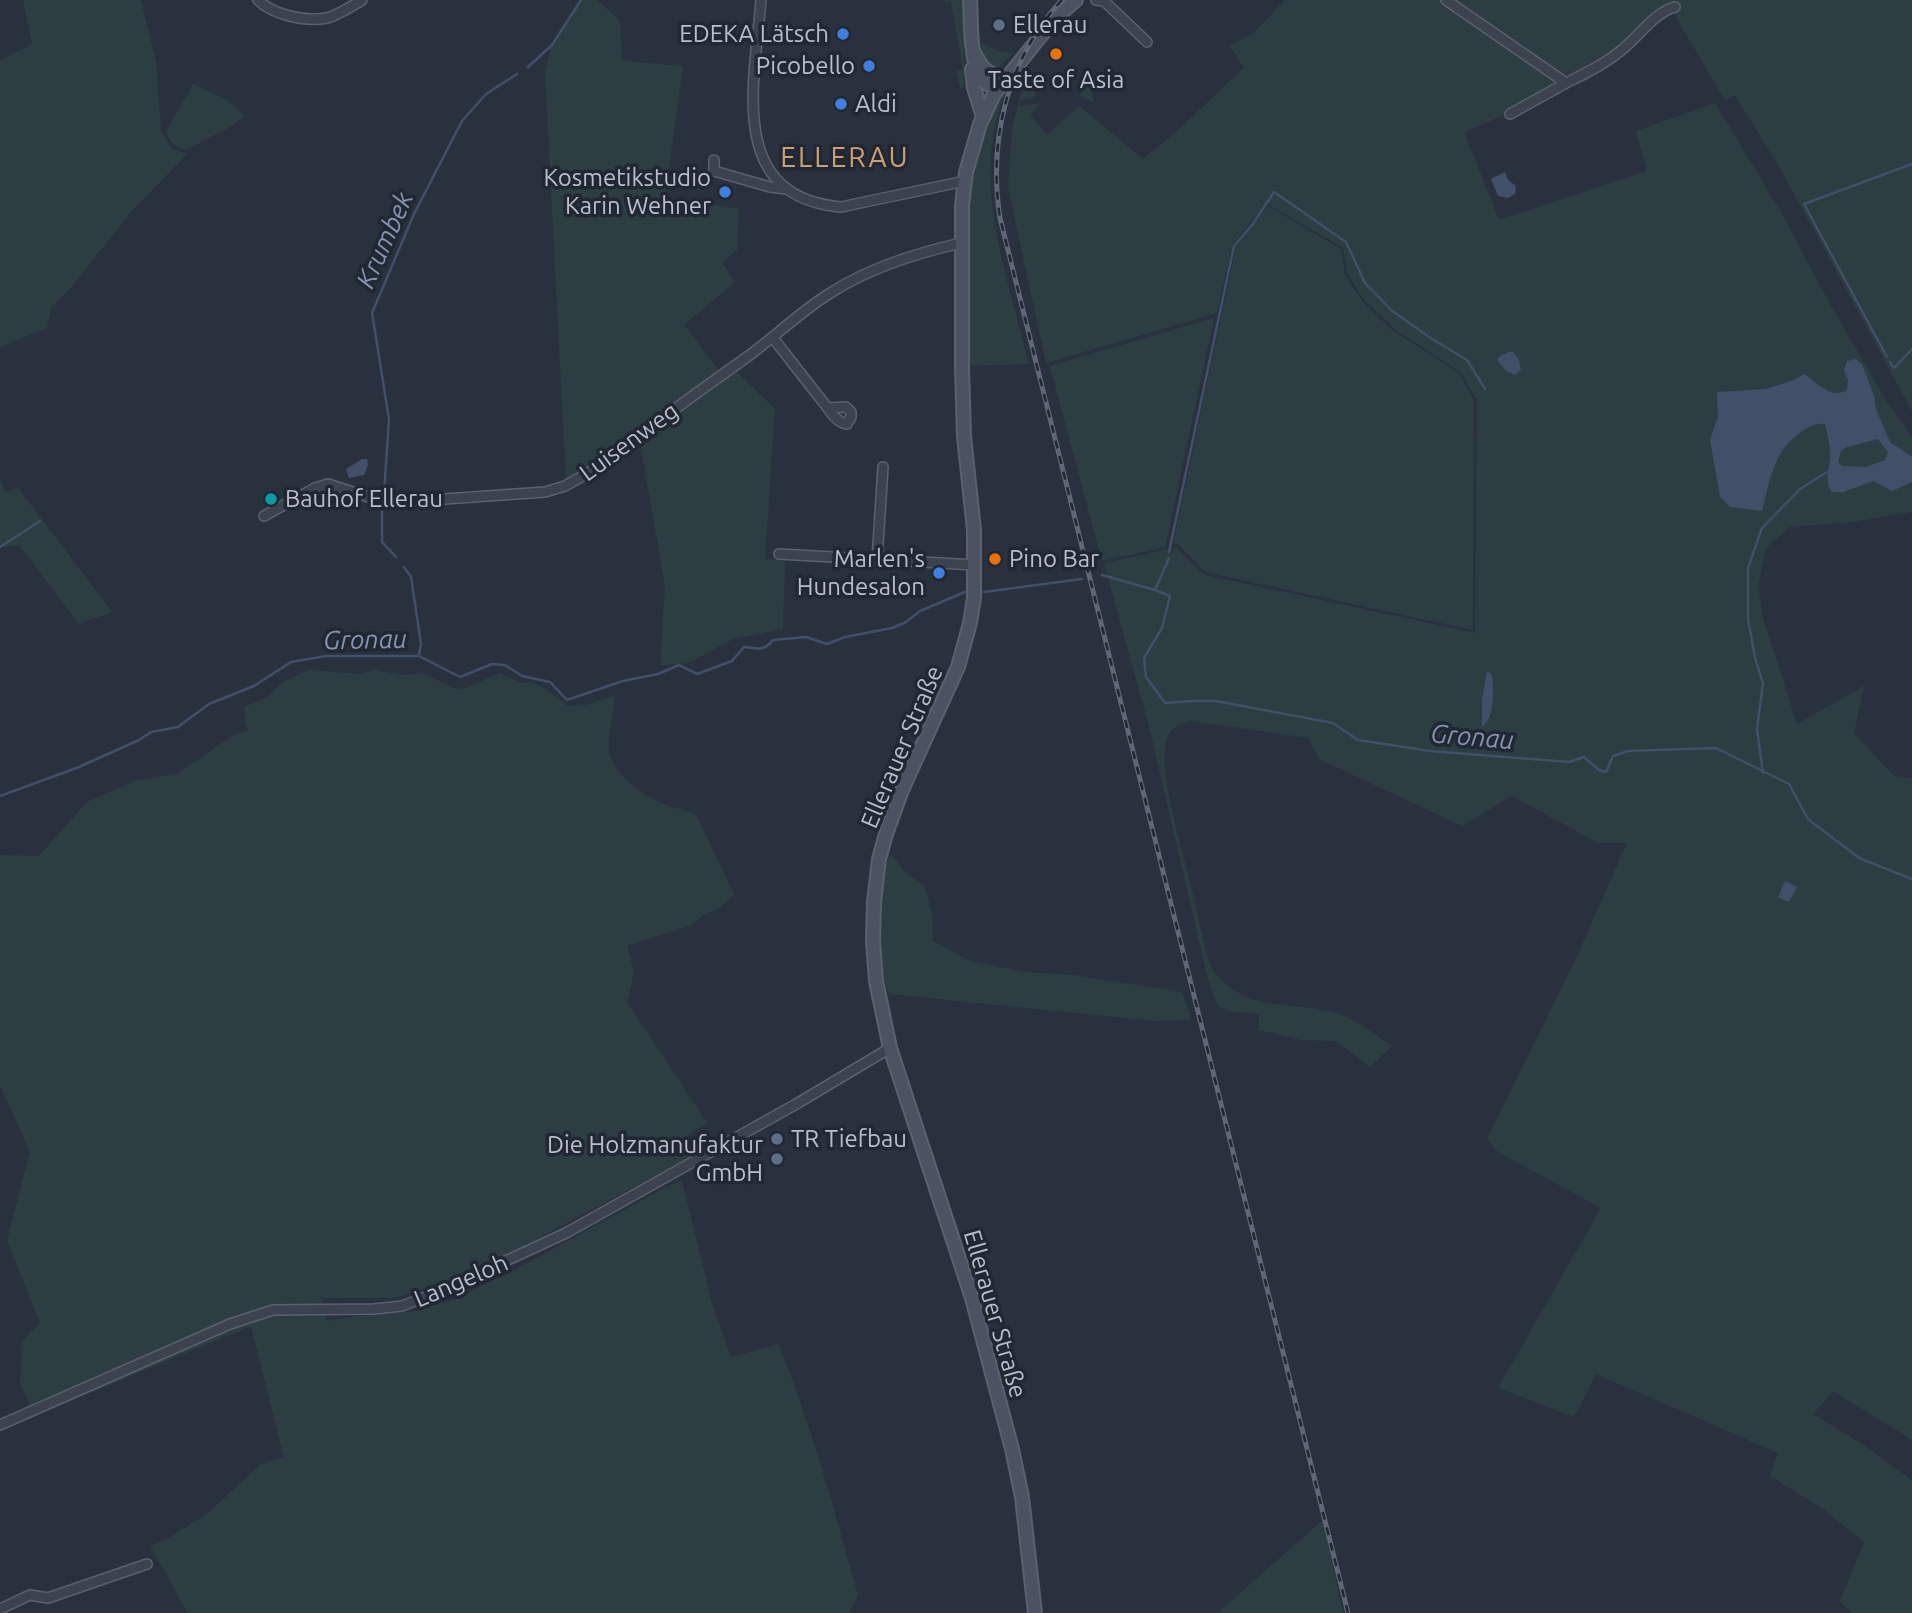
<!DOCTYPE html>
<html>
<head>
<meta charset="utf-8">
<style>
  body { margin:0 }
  canvas { display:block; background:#29313f }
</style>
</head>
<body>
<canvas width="1912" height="1613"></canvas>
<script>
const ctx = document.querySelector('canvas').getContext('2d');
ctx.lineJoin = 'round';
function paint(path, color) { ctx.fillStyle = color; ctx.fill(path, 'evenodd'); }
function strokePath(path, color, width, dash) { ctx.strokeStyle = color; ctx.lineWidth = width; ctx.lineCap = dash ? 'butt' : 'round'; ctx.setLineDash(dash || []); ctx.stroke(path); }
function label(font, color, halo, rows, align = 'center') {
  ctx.font = font + ' Ubuntu,sans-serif'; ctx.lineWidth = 7; ctx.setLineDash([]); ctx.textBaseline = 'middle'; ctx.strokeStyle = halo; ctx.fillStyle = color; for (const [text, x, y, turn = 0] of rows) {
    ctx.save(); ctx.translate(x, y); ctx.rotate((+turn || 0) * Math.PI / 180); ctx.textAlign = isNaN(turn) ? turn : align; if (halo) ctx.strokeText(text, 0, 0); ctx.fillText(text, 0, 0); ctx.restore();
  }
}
const green = new Path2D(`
  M23,0H141L156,62L161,130L172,149L187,154L131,212L68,291L51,308L47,328L0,347V61L32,44Z
  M582,0H597L620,21L622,61L683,66L665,197L739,209L737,250L722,263L735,282L684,325L719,371L566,482L545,73L551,47Z
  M945,0H964V88H960L956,71L963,70L951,2H945Z
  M1285,0H1912V411L1784,175L1735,95L1725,100L1673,12L1587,80L1464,132L1499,220L1647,171L1636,131L1715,103L1778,207L1830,304L1887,402L1912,437V512L1853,522L1790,527L1766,548L1758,586L1763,618L1797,724L1864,686L1854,733L1895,777L1912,778V1440L1833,1391L1813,1414L1865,1446L1912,1480V1613H1852L1840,1601L1864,1542L1822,1508L1770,1476L1778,1453L1596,1374L1574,1417L1498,1388L1601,1208L1498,1152L1487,1139L1577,956L1627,843H1598L1512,796L1462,826L1319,759L1308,738L1191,721C1179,724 1171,727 1167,739C1156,769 1184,853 1191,886C1198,914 1202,943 1212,969C1247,1015 1290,1000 1336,1013C1357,1020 1374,1034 1392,1046L1370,1067L1336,1041L1301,1040L1259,1030V1014C1214,1010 1220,1014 1206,971L1149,726L1104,563L1176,548L1205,575L1475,633L1477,399L1460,372L1396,330L1365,301L1347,273L1343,248L1266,203L1232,245L1217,313L1046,363L1008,187L1012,128L1026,73L1036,95L1032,99L1020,100V106L1041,103L1030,115L1047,135L1079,106L1143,159L1177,131L1244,68L1230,46L1255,32Z
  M982,43L1000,52H1015L999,67H991L983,58L980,45Z
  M1092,72L1098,79L1092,91L1094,103L1081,96L1080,88Z
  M1012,79C1007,90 1001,102 998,114C975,193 1010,286 1029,364L966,366C967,275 954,155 1012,79Z
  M193,84L229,101L245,116L232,126L186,150L173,145L166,132Z
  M1268,206L1341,249L1345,275L1363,302L1392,330L1459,373L1474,400L1473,630L1205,572L1177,543L1173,544L1236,247Z
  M1214,318L1165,547L1102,561L1050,366Z
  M737,372L775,409L765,559L785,561L783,629L733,639L690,662L660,666L665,586L640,443Z
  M0,479L5,492L18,488L112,612L79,624L19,545L5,547L0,544Z
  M309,670L346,673L360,674L375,670L402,675L422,673L454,688L463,689L500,673L521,683L532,682L547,690L568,706L585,705L614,696C615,714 607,732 609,750C612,775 650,801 672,807C682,810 688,810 697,816L734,895L719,908L704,915L692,925L627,946L634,972L627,1002L707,1123L688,1135L698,1153L505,1256L440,1284L394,1298H322L319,1291L327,1321L357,1316L417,1311L452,1300L511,1272L666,1187L682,1181L712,1304L731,1357L778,1344C812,1425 834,1511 858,1595L849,1613H188L150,1546L168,1538L207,1514L261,1464L284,1457L251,1326L34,1416L20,1382L22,1341L40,1323L7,1240L30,1152L0,1085V855L39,856L87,802L137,780L177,774L234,735L248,731L245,724L244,707L266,698L283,682Z
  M940,692L876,847L874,848L882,819Z
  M891,854L905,873L924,885L932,914L933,941L970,961L1025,972L1073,975L1182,992L1191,1020L1155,1021L889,994C886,985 883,976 881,967C875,940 876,878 891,854Z
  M1323,1520L1343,1613H1218L1223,1608Z`);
const water = new Path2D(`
  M1505,172L1508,180L1516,186L1515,194L1508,198L1498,196L1491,179Z
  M1509,352H1513L1519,360L1521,370L1515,375L1506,371L1497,360L1500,356Z
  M1856,359L1862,364L1874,396L1876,409L1890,442L1912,457V482L1892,491L1873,481L1843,492H1832C1823,480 1831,466 1830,453C1830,443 1827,433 1825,424C1814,423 1809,427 1800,433C1773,451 1770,481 1762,511L1730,507L1720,497L1710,440L1718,417L1717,392L1766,389L1794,380L1804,374C1817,382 1830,400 1847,390L1848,380L1844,370L1847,361ZM1878,439L1888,452L1885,460L1866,467L1842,466L1838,462L1841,451L1847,447Z
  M362,459H367L368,465L364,475L349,478L346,469Z
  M1487,671L1492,675C1494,690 1495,717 1482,727V700Z
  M1785,881L1797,887L1789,902L1778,897Z`);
const stream = new Path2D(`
  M528,67L552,45L581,0
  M1887,357L1804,204L1912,164
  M1890,362L1894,368L1912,349
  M384,494L389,419L372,313L414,214L462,121L486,94L517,74
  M382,509V542L396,557
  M0,547L40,521
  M1169,552L1234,246L1252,225L1274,192L1346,242L1365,283L1391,310L1432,339L1467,360L1485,389
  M404,567L411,577L421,644L419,655
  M1102,575L1155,590L1170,596L1162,628L1144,658L1146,677L1165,703L1193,701H1216L1333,723L1358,740L1430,751L1569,762L1584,757L1599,770L1606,772L1613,756L1628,751L1716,748L1789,784L1808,819L1859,858L1912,879
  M1155,590L1169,558
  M984,592L1082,579
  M1763,773L1757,729L1763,683L1755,658L1748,619V568L1762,528L1800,489L1827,472
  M0,796L79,767L139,740L151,732L178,727L209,704L254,686L291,662L326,656H419L460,677L492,664L505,665L522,676L550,682L567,700L623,681L658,674L679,665L697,674L732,661L744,647C757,649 765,651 773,640L806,637L827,644L845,637L892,628L906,622L920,611L965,592`);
const minor = new Path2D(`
  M258,0C273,15 306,22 327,18C338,15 352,6 362,0
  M761,0C755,80 725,197 841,207L965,181
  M1096,0L1104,1L1147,42
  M1446,0L1566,83C1586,73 1607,63 1624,48C1641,34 1654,13 1675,7
  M1510,114L1566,83
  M714,160V171L770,187L786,189
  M773,338L823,402C830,410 836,423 847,424L851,417V412L846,407L828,408
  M264,516L315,488L328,484L387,503L545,492L565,486L588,473C640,434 694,395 747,357C776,336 802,310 832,292C871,267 917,253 961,243
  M779,554L975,565
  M877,560L883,467
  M0,1425L230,1324L273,1310L374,1309L402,1306L443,1290L566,1233L798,1103L890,1048
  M0,1609L30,1595L48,1598L147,1564`);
const secondary = new Path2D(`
  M970,0C972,23 967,84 996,87L1001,85
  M1045,27L1076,0
  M975,55L983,68L997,78
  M972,69L974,88L983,117
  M1035,1613L1022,1497L1012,1449L972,1298L890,1048L876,981L873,941L874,902L879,859L886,834L902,790L958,667L970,623L974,598V530L964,436L962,367V205L966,172L980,124L994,94L1052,22`);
const rail = new Path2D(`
  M1062,0C1007,59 988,140 1000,218L1348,1613`);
const markers = [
  [999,25,7,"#5c6f8a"],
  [843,34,7,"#3f7fe0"],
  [1056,54,7,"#e8710a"],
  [869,66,7,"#3f7fe0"],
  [841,104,7,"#3f7fe0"],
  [725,192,7,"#3f7fe0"],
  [271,499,7,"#0f9aa8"],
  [995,559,7,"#e8710a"],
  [939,573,7,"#3f7fe0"],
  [777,1139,7,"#5c6f8a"],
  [777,1159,7,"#5c6f8a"]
];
const poiNames = [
  ["Ellerau",1013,25],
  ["EDEKA Lätsch",829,34,"right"],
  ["Picobello",855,66,"right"],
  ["Taste of Asia",1056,80,"center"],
  ["Aldi",855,104],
  ["Kosmetikstudio",711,178,"right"],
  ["Karin Wehner",711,206,"right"],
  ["Bauhof Ellerau",285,499],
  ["Marlen's",925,559,"right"],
  ["Hundesalon",925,587,"right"],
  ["Pino Bar",1009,559],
  ["TR Tiefbau",791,1139],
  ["Die Holzmanufaktur",763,1145,"right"],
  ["GmbH",763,1173,"right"]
];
const streetNames = [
  ["Luisenweg",629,442,-36],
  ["Ellerauer Straße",902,747,-67],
  ["Langeloh",461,1281,-23],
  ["Ellerauer Straße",995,1314,74]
];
const waterNames = [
  ["Krumbek",385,240,-66],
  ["Gronau",365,640,-1],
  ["Gronau",1472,737,5]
];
const quarterNames = [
  ["ELLERAU",845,158]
];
paint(green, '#2c3e41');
paint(water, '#424f68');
strokePath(stream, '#424f68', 2.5);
strokePath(minor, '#5a616d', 12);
strokePath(secondary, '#5a616d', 16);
strokePath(minor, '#3c434f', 9);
strokePath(secondary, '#4b5262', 12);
strokePath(rail, '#5f6776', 5);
strokePath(rail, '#212834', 2.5, [8]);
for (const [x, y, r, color] of markers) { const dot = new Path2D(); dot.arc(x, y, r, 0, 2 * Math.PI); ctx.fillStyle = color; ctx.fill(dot); strokePath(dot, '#212834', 2.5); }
label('24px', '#b9beca', '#212834', poiNames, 'left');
label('24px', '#b9beca', '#212834', streetNames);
label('italic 26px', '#8493ae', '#212834', waterNames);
ctx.letterSpacing = '2px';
label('28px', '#cc9f72', '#212834', quarterNames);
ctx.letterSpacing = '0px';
</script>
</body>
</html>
